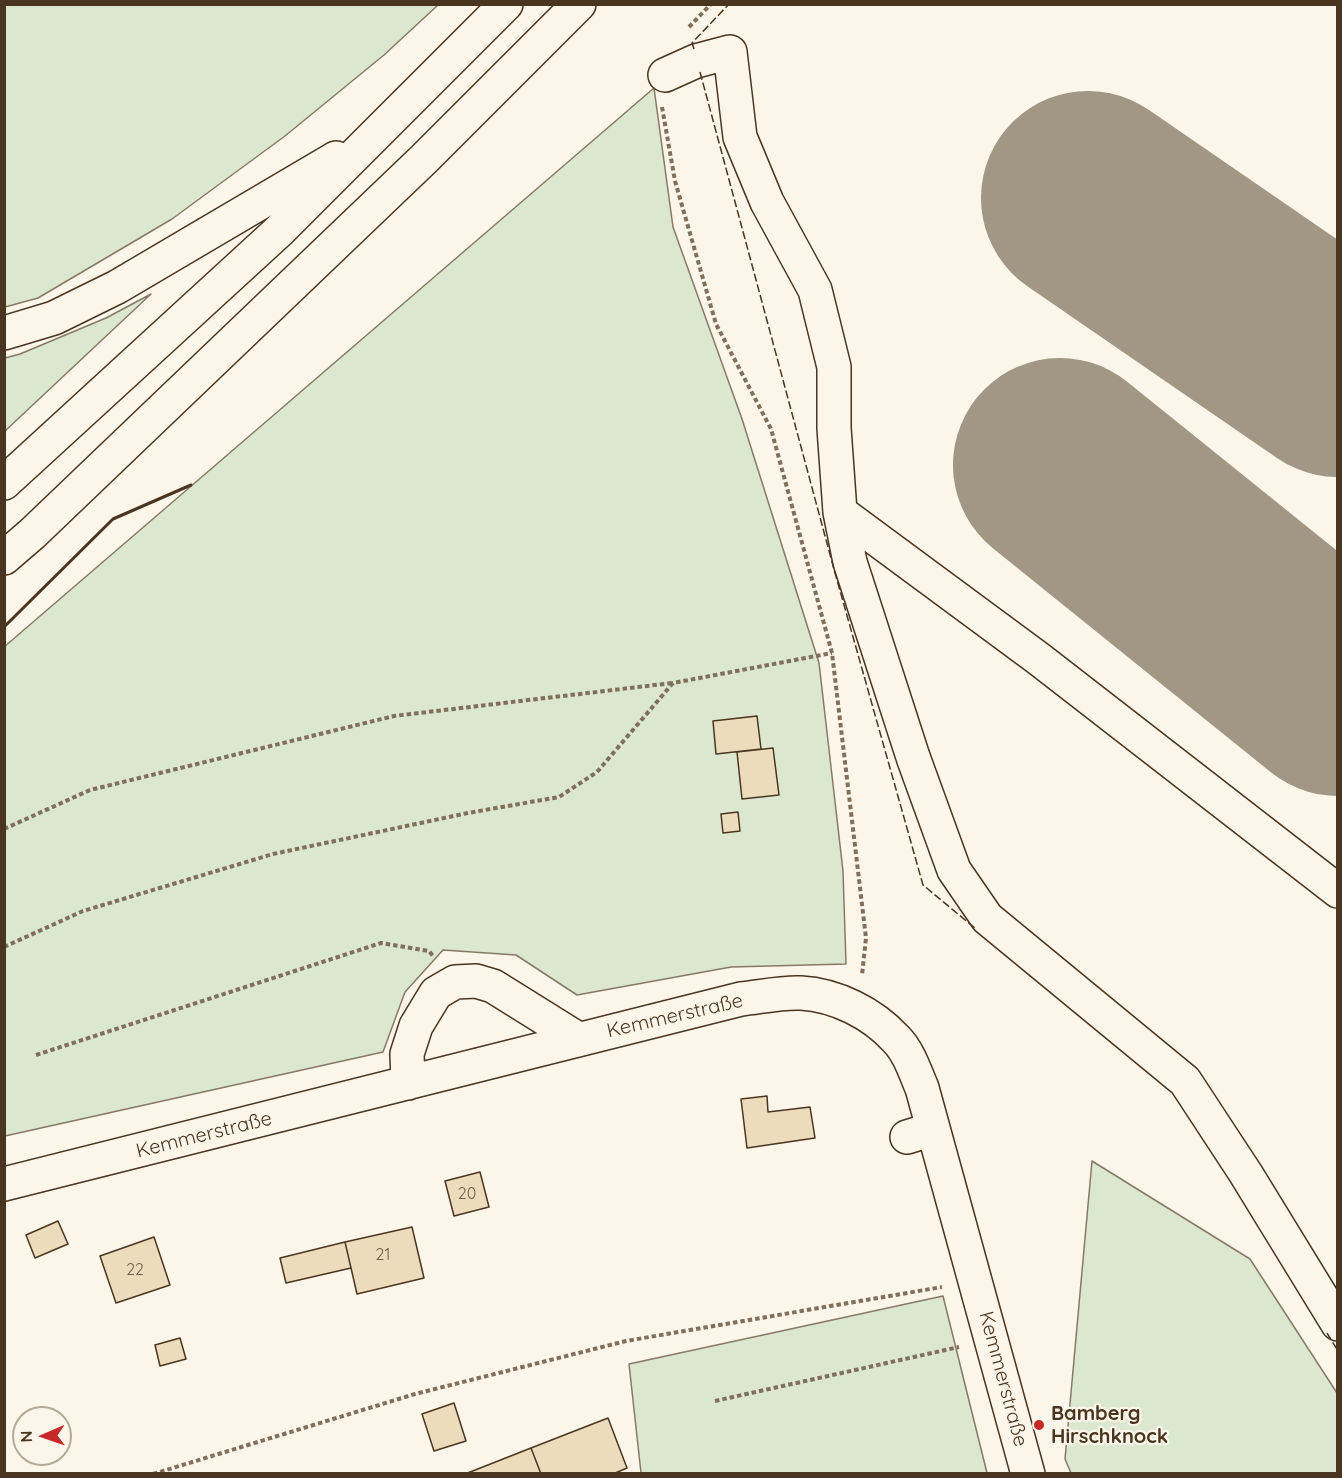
<!DOCTYPE html>
<html>
<head>
<meta charset="utf-8">
<style>
  body { margin:0 }
  #map { position:relative; width:1342px; height:1478px; overflow:hidden; background:#fbf6e9; font-family:Quicksand,sans-serif }
  canvas { display:block }
  .frame { position:absolute; inset:0; border:6px solid #4a3520; pointer-events:none }
  .north { position:absolute; left:12px; top:1406px; width:60px; height:60px; box-sizing:border-box; background:#fbf6e9; border:2px solid #b4a999; border-radius:50%; rotate:268deg; font-size:16px; font-weight:700; line-height:24px; text-align:center; color:#4a3520 }
  .north::after { content:''; display:block; margin:auto; width:21px; height:27px; background:#c62828; clip-path:polygon(50% 0,100% 100%,50% 72%,0 100%) }
</style>
</head>
<body>
<div id="map">
<canvas width="1342" height="1478"></canvas>
<div class="frame"></div>
<div class="north">N</div>
</div>
<script>
const ctx = document.querySelector('canvas').getContext('2d');
ctx.lineJoin = 'round';
function paint(path, color) { ctx.fillStyle = color; ctx.fill(path, 'evenodd'); }
function strokePath(path, color, width, dash) { ctx.strokeStyle = color; ctx.lineWidth = width; ctx.lineCap = dash ? 'butt' : 'round'; ctx.setLineDash(dash || []); ctx.stroke(path); }
function label(font, color, halo, rows, align = 'center') {
  ctx.font = font + ' Quicksand,sans-serif'; ctx.lineWidth = 4.5; ctx.setLineDash([]); ctx.textBaseline = 'middle'; ctx.strokeStyle = halo; ctx.fillStyle = color; for (const [text, x, y, turn = 0] of rows) {
    ctx.save(); ctx.translate(x, y); ctx.rotate((+turn || 0) * Math.PI / 180); ctx.textAlign = isNaN(turn) ? turn : align; if (halo) ctx.strokeText(text, 0, 0); ctx.fillText(text, 0, 0); ctx.restore();
  }
}
const green = new Path2D(`
  M5,4H438V5L384,55L285,136L172,219L38,298L5,307Z
  M654,88L673,227L742,419L819,663L843,871L846,964L731,967L577,995L516,955L443,950L405,992L383,1052L5,1136L4,647Z
  M151,294L5,431V358L20,354L106,318Z
  M1092,1161L1250,1259L1337,1393V1473H1071L1065,1459Z
  M943,1296L987,1473H641L629,1364Z`);
const runway = new Path2D(`
  M1088,198L1338,370
  M1060,465L1338,689`);
const building = new Path2D(`
  M757,716L761,749L716,754L713,721Z
  M773,748L779,795L742,799L737,752Z
  M738,812L740,831L723,833L721,814Z
  M767,1096L768,1112L810,1107L815,1138L747,1148L741,1099Z
  M480,1172L489,1207L454,1216L445,1181Z
  M58,1221L68,1244L35,1258L26,1235Z
  M412,1227L424,1278L357,1294L345,1242Z
  M154,1237L170,1285L116,1303L100,1256Z
  M345,1242L351,1268L286,1283L280,1258Z
  M180,1338L186,1359L160,1366L155,1345Z
  M454,1403L466,1441L434,1451L422,1414Z
  M608,1418L627,1468L613,1474H541L531,1448Z
  M531,1448L541,1474H465Z`);
const path = new Path2D(`
  M689,27L711,4
  M662,107L675,181L716,324L771,429L832,653L866,938L862,975
  M4,829L90,790L394,716L672,683
  M4,947L83,911L273,854L468,813L559,797L597,772L673,683L832,653
  M36,1055L381,943L429,951L433,956
  M715,1401L959,1347
  M153,1474L415,1394L626,1341L942,1287`);
const minor = new Path2D(`
  M665,75L696,61L730,52L740,137L767,202L815,290L834,367V428L840,512L850,562L913,757L954,870L987,918L1185,1081L1246,1174L1338,1324
  M840,512L1039,659L1338,891
  M408,1083L407,1054L416,1026L436,993L455,982L476,981L493,986L578,1039
  M907,1137L933,1129
  M4,1184L741,999C760,997 782,992 801,993C836,995 872,1013 896,1039C909,1052 915,1072 922,1088L1028,1474`);
const highway = new Path2D(`
  M4,333L54,318L117,287L336,158
  M4,483L279,231L506,4
  M4,558L33,533L424,159L579,4`);
const fence = new Path2D(`
  M694,49L692,43L729,4
  M700,72L835,573L923,885L976,929
  M1327,1333L1338,1351`);
const wall = new Path2D(`
  M4,627L113,519L191,485`);
const markers = [
  [1039,1425,6,"#c62828"]
];
const numberNames = [
  ["20",467,1194],
  ["21",383,1255],
  ["22",135,1270]
];
const streetNames = [
  ["Kemmerstraße",675,1016,-13],
  ["Kemmerstraße",204,1135,-14],
  ["Kemmerstraße",1003,1379,75]
];
const poiNames = [
  ["Bamberg",1051,1414],
  ["Hirschknock",1051,1437]
];
paint(green, '#dce7d0');
strokePath(green, '#887966', 1.5);
strokePath(runway, '#a29684', 214);
paint(building, '#ecdcbc');
strokePath(building, '#4a3520', 1.5);
strokePath(minor, '#4a3520', 36);
strokePath(highway, '#4a3520', 36);
strokePath(path, '#7f6f5c', 4, [4.5, 3]);
strokePath(minor, '#fbf6e9', 33);
strokePath(highway, '#fbf6e9', 33);
strokePath(fence, '#4a3520', 1.5, [8, 3]);
strokePath(wall, '#4a3520', 3);
for (const [x, y, r, color] of markers) { const dot = new Path2D(); dot.arc(x, y, r, 0, 2 * Math.PI); ctx.fillStyle = color; ctx.fill(dot); strokePath(dot, '#fbf6e9', 2); }
label('16px', '#725f47', null, numberNames);
label('20px', '#4a3520', '#fbf6e9', streetNames);
label('bold 20px', '#4a3520', '#fbf6e9', poiNames, 'left');
</script>
</body>
</html>
